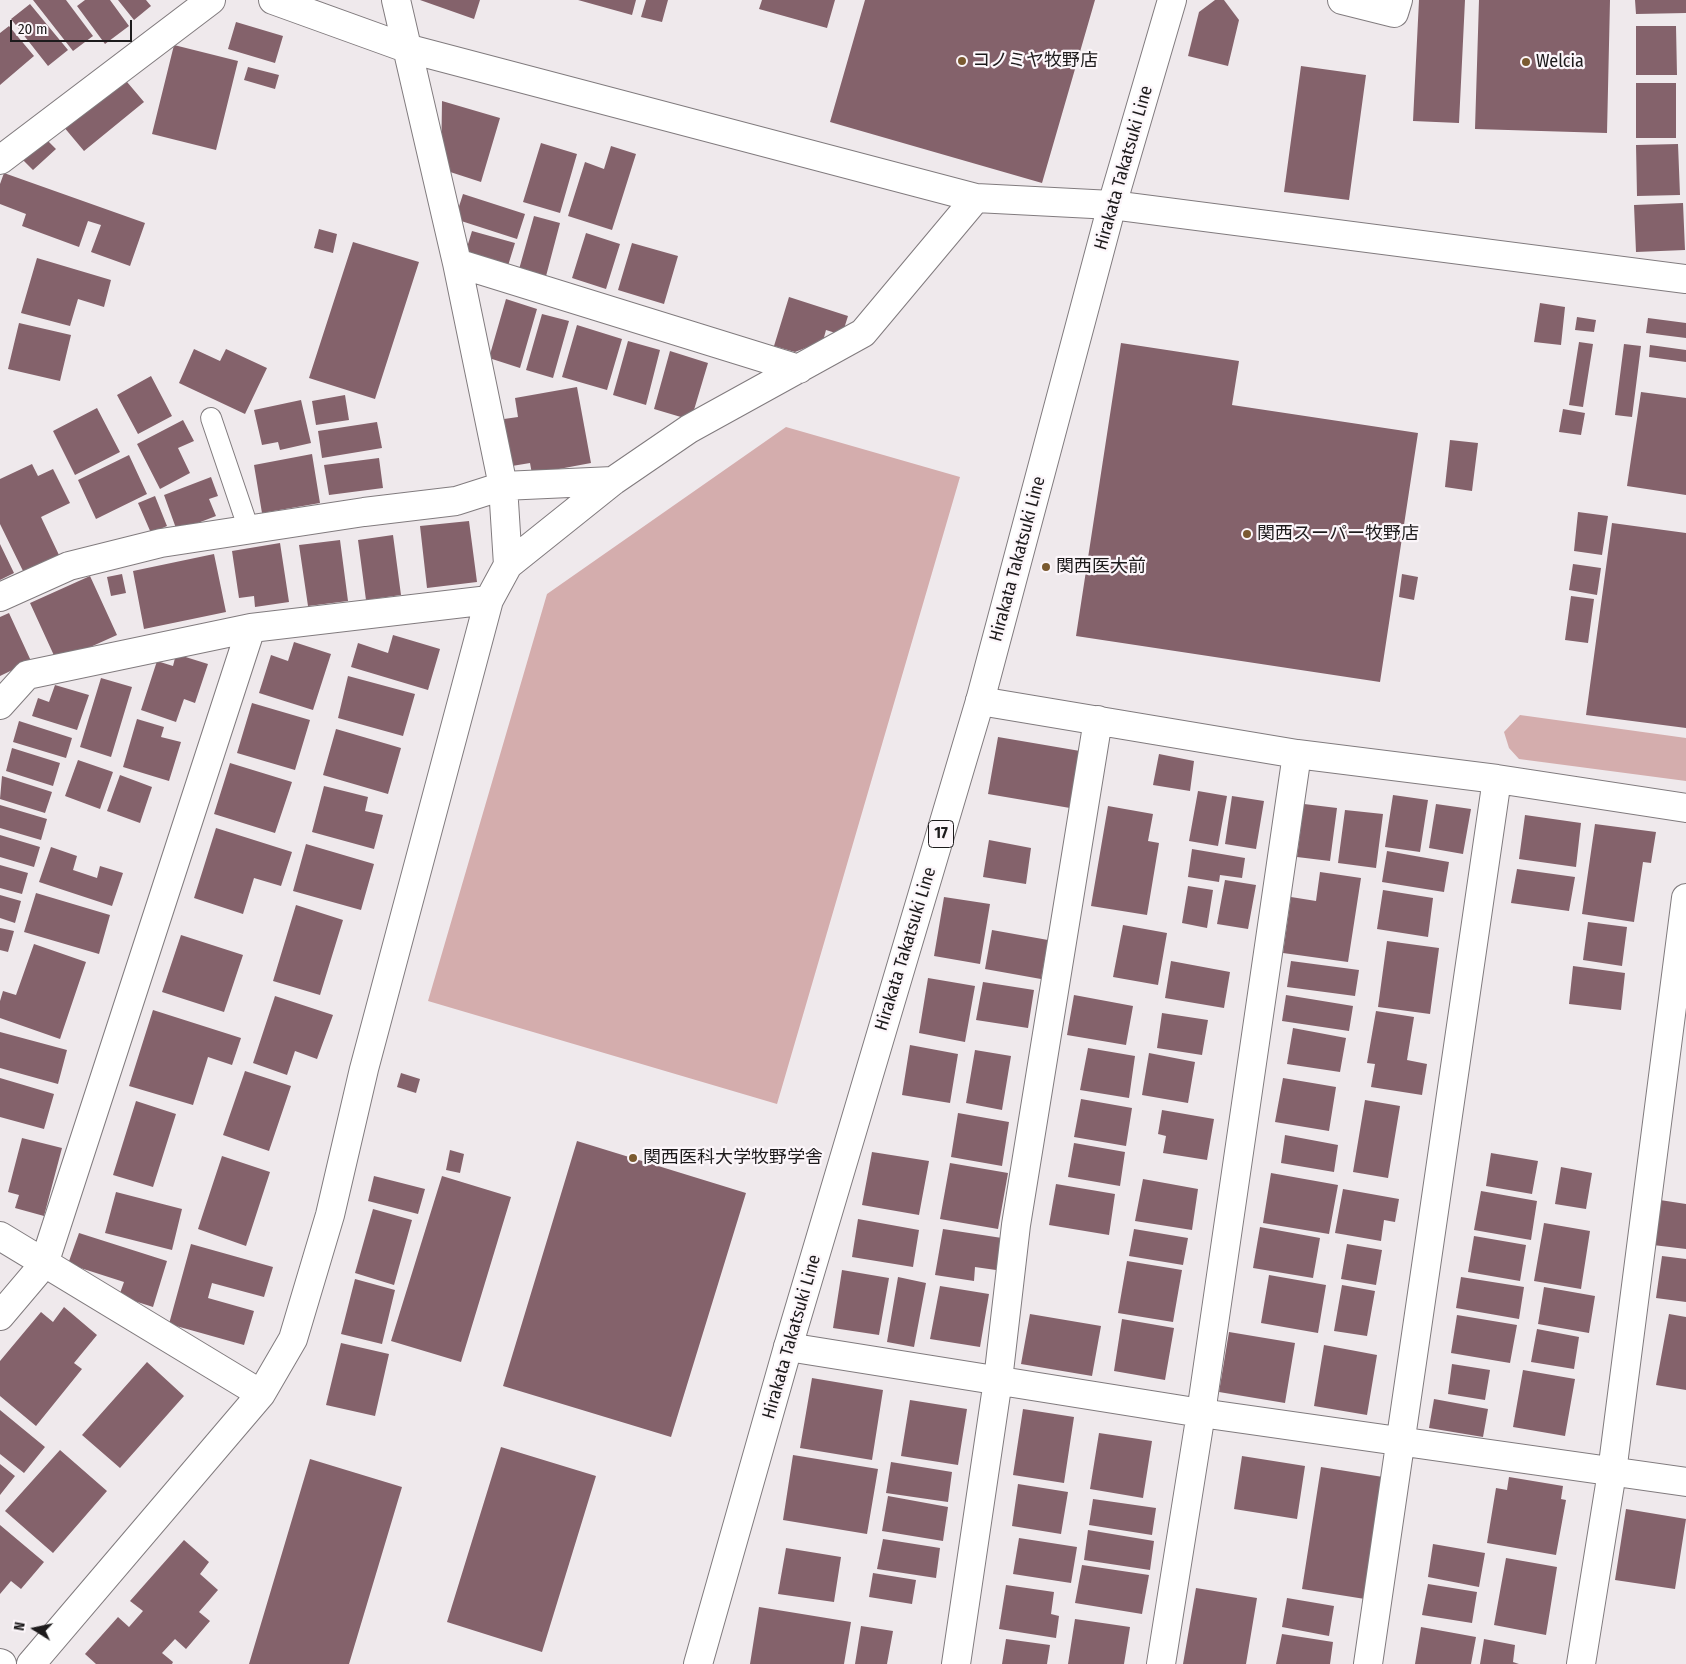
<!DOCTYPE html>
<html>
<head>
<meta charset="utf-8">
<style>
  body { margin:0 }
  #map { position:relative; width:1686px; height:1664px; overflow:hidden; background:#efe9ec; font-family:"Fira Sans Condensed",sans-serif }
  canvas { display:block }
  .north { position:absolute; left:10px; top:1604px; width:50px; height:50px; -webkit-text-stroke:4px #fcf6fa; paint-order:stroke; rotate:280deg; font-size:14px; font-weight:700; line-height:20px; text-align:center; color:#1d1b1c }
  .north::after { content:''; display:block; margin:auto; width:18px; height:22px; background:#1d1b1c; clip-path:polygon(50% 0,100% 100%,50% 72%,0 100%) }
  .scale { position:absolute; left:10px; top:20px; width:122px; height:22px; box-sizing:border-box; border:2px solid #1d1b1c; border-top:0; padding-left:6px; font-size:15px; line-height:18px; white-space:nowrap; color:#1d1b1c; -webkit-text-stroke:4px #fcf6fa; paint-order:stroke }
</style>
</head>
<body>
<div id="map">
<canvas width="1686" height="1664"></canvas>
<div class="north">N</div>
<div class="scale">20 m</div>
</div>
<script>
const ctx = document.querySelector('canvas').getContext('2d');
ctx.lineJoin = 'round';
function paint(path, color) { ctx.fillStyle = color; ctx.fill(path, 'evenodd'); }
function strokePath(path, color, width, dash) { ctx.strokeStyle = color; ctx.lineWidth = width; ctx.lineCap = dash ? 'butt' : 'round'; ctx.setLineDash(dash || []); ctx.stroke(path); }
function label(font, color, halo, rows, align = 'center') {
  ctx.font = font + ' "Fira Sans Condensed","Noto Sans JP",sans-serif'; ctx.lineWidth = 4.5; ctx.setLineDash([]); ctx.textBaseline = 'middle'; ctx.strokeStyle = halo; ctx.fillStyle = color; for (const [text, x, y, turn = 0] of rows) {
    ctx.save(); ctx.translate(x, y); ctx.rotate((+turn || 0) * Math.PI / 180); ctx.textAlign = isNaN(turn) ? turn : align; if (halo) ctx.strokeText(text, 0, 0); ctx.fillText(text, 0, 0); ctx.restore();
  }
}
const green = new Path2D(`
  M786,427L960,477L777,1104L428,1001L547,594Z
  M1520,715L1686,738V781L1519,759L1509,748L1504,732Z`);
const building = new Path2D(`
  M33,0H66L93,36L73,51Z
  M85,0H110L129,26L105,44L77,6Z
  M118,0H146L151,6L134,20Z
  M420,0H480L474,19Z
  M578,0H636L632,15Z
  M646,0H668L662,22L641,17Z
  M762,0H835L827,28L759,9Z
  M865,0H1095L1042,183L830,122Z
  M1215,0H1224L1239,20L1228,66L1188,56L1199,12Z
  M1419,0H1465L1459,123L1413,121Z
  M1479,0H1610L1607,133L1475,129Z
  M1635,0H1686V13L1636,14Z
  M30,4L68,50L48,66L11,19Z
  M236,22L283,36L275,63L228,49Z
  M9,26L34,56L0,85V33Z
  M1636,26H1676L1677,75H1636Z
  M174,45L238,61L216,150L152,134Z
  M1301,66L1366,75L1349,200L1284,192Z
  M248,67L279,75L275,89L244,80Z
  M122,76L144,102L84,151L63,126Z
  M1636,83H1676V138H1636Z
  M442,101L500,118L481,182L441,169Z
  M45,138L56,149L33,170L22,159Z
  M541,143L577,154L560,213L523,202Z
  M1678,144L1680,195L1637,196L1636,145Z
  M611,146L636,154L612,230L568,216L585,162L604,169Z
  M4,173L145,223L130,266L91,252L101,225L88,221L79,247L22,226L26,214L0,204V184Z
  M463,194L525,214L517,239L455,219Z
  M1683,203L1685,250L1636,252L1634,205Z
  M534,216L560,223L545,280L518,273Z
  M319,229L337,234L333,253L314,248Z
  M472,231L515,243L507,269L464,257Z
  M586,233L620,244L606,289L572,278Z
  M353,242L419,262L375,399L309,378Z
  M632,243L678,256L664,304L618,290Z
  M37,258L111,280L104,307L78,299L70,326L21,313Z
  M789,297L848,316L842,335L826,330L823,341L795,352L774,346Z
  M506,299L537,309L520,368L489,358Z
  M1540,303L1565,307L1561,345L1534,342Z
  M542,314L569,321L553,378L526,370Z
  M1577,317L1596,320L1594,332L1575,330Z
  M1648,318L1686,323V338L1646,333Z
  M19,323L71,335L60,381L8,369Z
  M577,325L622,339L607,390L562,377Z
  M628,341L660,350L646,405L613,395Z
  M1579,342L1593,344L1583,407L1569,405Z
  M1121,343L1239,361L1232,405L1418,433L1380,682L1076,636Z
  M1624,344L1641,346L1632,417L1615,415Z
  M1650,345L1686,350V362L1649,357Z
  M194,349L220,361L226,349L267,368L245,414L179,383Z
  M670,351L708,363L691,420L654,409Z
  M151,376L172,416L138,434L117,395Z
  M577,387L591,463L532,474L530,463L512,466L504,419L518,417L515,398Z
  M1641,392L1686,398V495L1627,486Z
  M345,395L349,420L316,425L312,401Z
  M301,400L311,443L280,450L278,442L262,445L254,410Z
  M97,408L120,452L75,475L53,431Z
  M1563,409L1585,413L1581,435L1559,432Z
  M183,420L194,441L178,448L190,473L160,489L137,444Z
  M377,422L382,448L322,458L318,431Z
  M1450,440L1478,443L1472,491L1445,487Z
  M312,454L320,503L262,513L254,465Z
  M129,455L147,494L96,519L78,480Z
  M379,458L383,488L329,495L324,465Z
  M32,464L38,476L53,469L70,503L41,517L59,555L24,573L0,524V479Z
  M211,477L218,496L209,499L216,516L177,531L164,495Z
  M155,496L167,526L151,533L138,503Z
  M1578,512L1608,516L1602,555L1574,551Z
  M469,521L477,582L427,588L420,526Z
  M1612,523L1686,533V728L1586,715Z
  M393,535L401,595L366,600L358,540Z
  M340,540L348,601L308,606L299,545Z
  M280,543L289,602L255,607L254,596L239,598L232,551Z
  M0,544L14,573L0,580Z
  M214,554L226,612L144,629L133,571Z
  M1573,564L1601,568L1597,595L1569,590Z
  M122,574L126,593L111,596L107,577Z
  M1402,574L1418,577L1414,600L1399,597Z
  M90,576L117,635L57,662L30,603Z
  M1571,596L1594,599L1588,643L1565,640Z
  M9,613L31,661L0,676V617Z
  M393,635L440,649L428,690L351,667L358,643L388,653Z
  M294,642L331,654L313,710L259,693L271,655L288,661Z
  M176,654L208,664L195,703L184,699L176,722L141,710L157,661L173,666Z
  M348,676L415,694L403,736L338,718Z
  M101,678L132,687L111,757L80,747Z
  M55,685L89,695L77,730L32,716L38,698L49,702Z
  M252,703L310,720L295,770L237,753Z
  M137,719L164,727L161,737L181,742L169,781L123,767Z
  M19,721L72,738L66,758L13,742Z
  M336,729L401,748L388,794L323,775Z
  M998,737L1080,751L1070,808L988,794Z
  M12,748L60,763L53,786L6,771Z
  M1159,754L1194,761L1190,791L1153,785Z
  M78,760L113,772L100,809L65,796Z
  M230,763L292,782L275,833L214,814Z
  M120,775L152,787L140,823L107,811Z
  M2,776L52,792L45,813L0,799Z
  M324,786L368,797L365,811L383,815L374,849L312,832Z
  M1198,791L1227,796L1218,846L1189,841Z
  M1393,795L1428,800L1420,852L1385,847Z
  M1232,796L1264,801L1256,849L1225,844Z
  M1304,804L1337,808L1330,861L1297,857Z
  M1436,804L1471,809L1463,854L1429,848Z
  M0,805L47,819L41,840L0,828Z
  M1108,806L1153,814L1148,841L1159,843L1147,915L1091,906Z
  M1345,810L1383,814L1376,868L1338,863Z
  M1525,815L1581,823L1576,867L1519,859Z
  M1595,824L1656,832L1651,863L1643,862L1634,922L1582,914Z
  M216,828L292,852L281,886L254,878L243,914L194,898Z
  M0,835L40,847L34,867L0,857Z
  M989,840L1031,848L1026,884L983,877Z
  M306,844L374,864L361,910L293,891Z
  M51,847L77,856L73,870L97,878L100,866L123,873L112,906L39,882Z
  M1192,849L1245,858L1242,878L1220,875L1219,882L1188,877Z
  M1387,851L1449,862L1444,892L1382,882Z
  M0,865L28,873L22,894L0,888Z
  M1517,869L1575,877L1569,911L1511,903Z
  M1320,872L1361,878L1348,962L1283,953L1291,897L1316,901Z
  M1225,880L1256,885L1248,929L1217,924Z
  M1188,886L1213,890L1207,928L1182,923Z
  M1383,890L1433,898L1428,937L1377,929Z
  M36,893L110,915L99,954L24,932Z
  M0,895L21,901L15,923L0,918Z
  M944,897L990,904L980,964L934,956Z
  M296,905L343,920L320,995L273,981Z
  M1588,922L1627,927L1622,966L1583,960Z
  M1123,925L1167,933L1158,985L1113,977Z
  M0,928L14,931L8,952L0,950Z
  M992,930L1048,940L1041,979L985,969Z
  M181,935L243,955L224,1012L162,992Z
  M1387,941L1439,948L1430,1014L1378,1007Z
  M34,944L86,962L60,1039L0,1018V1001L3,991L16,995Z
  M1171,961L1230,972L1224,1008L1165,998Z
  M1291,961L1359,970L1355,996L1287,987Z
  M1573,966L1625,973L1621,1010L1569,1004Z
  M928,978L975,986L965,1042L919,1033Z
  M983,982L1034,990L1028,1028L976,1020Z
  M1074,995L1133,1006L1126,1045L1067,1035Z
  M1286,995L1353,1006L1349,1031L1282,1021Z
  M275,996L333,1015L317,1059L295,1051L287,1075L253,1063Z
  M153,1010L241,1038L232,1065L208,1057L193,1105L129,1086Z
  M1376,1011L1414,1017L1407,1060L1427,1064L1422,1095L1371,1087L1375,1064L1367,1063Z
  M1162,1013L1208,1020L1202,1055L1157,1048Z
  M1293,1028L1346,1038L1340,1072L1287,1064Z
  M0,1032L67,1050L58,1084L0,1068Z
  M910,1045L958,1054L950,1103L902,1095Z
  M1088,1048L1135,1056L1129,1098L1080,1090Z
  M975,1050L1011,1056L1002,1110L966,1103Z
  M1149,1053L1195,1062L1188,1103L1142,1095Z
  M245,1071L291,1086L269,1151L223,1135Z
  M401,1073L420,1079L416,1093L397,1087Z
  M0,1078L54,1094L44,1129L0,1117Z
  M1283,1078L1336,1087L1329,1131L1275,1122Z
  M1081,1099L1132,1108L1126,1146L1074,1137Z
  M1365,1100L1400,1106L1388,1178L1353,1172Z
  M136,1101L176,1114L153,1187L113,1175Z
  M1162,1110L1214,1119L1207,1160L1163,1153L1166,1136L1158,1134Z
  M958,1113L1009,1122L1002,1166L951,1157Z
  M1285,1135L1338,1145L1334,1172L1281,1163Z
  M22,1138L62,1148L44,1216L15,1208L19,1195L8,1192Z
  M577,1141L746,1193L671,1437L503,1386Z
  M1074,1143L1125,1152L1120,1186L1068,1177Z
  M450,1150L464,1154L460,1173L446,1170Z
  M872,1152L929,1161L919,1215L862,1205Z
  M1491,1153L1538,1161L1532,1194L1486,1186Z
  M222,1156L270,1172L246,1246L198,1229Z
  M950,1163L1008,1173L998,1229L940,1219Z
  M1561,1167L1592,1173L1586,1209L1555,1204Z
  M1271,1173L1338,1185L1329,1234L1263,1223Z
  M374,1176L425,1189L418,1214L368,1201Z
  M442,1176L511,1197L461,1362L391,1341Z
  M1143,1179L1198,1189L1192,1230L1135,1221Z
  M1056,1184L1115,1194L1109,1235L1049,1225Z
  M1343,1189L1399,1199L1395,1222L1384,1220L1381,1241L1335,1233Z
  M1481,1191L1537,1201L1531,1240L1474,1230Z
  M116,1192L182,1209L172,1250L105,1233Z
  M1660,1200L1686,1204V1249L1653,1245Z
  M373,1209L412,1220L394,1285L355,1273Z
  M858,1219L919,1230L913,1267L852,1257Z
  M1544,1223L1590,1231L1581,1289L1534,1281Z
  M1260,1227L1320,1238L1313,1278L1253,1268Z
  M943,1229L1002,1238L996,1270L975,1267L974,1281L935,1275Z
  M1134,1229L1188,1238L1183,1265L1129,1256Z
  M79,1233L167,1261L153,1307L119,1296L124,1282L68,1264Z
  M1474,1236L1526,1245L1520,1281L1468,1272Z
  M191,1244L273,1267L264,1297L212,1283L208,1298L254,1311L244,1345L169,1324Z
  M1347,1244L1382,1250L1376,1285L1341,1279Z
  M1662,1256L1686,1259V1302L1656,1298Z
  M1127,1261L1182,1270L1173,1322L1118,1313Z
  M842,1270L889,1278L879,1335L833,1328Z
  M1269,1275L1326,1285L1318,1333L1261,1323Z
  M898,1277L926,1283L914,1347L887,1342Z
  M1461,1277L1524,1287L1519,1319L1456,1308Z
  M355,1279L395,1290L382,1344L341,1334Z
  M1342,1285L1375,1291L1367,1336L1334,1331Z
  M940,1286L989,1294L980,1347L930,1339Z
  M1544,1287L1595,1296L1589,1333L1538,1324Z
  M64,1307L97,1335L74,1363L82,1369L36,1426L0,1396V1361L41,1312L53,1322Z
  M1030,1314L1101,1326L1092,1376L1021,1364Z
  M1669,1314L1686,1317V1390L1656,1385Z
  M1457,1315L1517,1325L1510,1363L1451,1353Z
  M1122,1319L1174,1328L1165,1380L1114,1371Z
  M1537,1329L1579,1337L1574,1369L1531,1362Z
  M1229,1332L1295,1343L1285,1403L1219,1392Z
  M341,1343L389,1354L375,1416L326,1405Z
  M1324,1345L1377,1355L1367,1415L1314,1406Z
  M147,1362L184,1396L120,1468L82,1435Z
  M1452,1364L1490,1370L1485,1400L1448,1394Z
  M1523,1370L1575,1379L1565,1436L1513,1427Z
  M812,1378L883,1390L872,1460L800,1448Z
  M1434,1399L1488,1409L1483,1437L1429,1428Z
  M910,1400L967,1409L958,1465L901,1456Z
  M1023,1409L1074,1417L1064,1483L1013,1475Z
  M0,1410L45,1447L24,1473L0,1454Z
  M1099,1433L1152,1441L1143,1498L1090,1489Z
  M501,1447L596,1476L542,1652L447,1622Z
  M60,1450L107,1491L53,1553L5,1511Z
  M793,1455L878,1469L867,1534L783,1520Z
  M1242,1456L1305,1466L1297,1519L1234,1509Z
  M310,1459L402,1487L349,1664H249Z
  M891,1462L952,1472L948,1502L886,1493Z
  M0,1464L15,1476L0,1495Z
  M1321,1467L1383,1477L1365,1599L1302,1589Z
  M1509,1477L1563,1486L1561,1499L1566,1500L1556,1555L1487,1543L1496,1488L1507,1490Z
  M1018,1484L1068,1492L1061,1534L1012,1526Z
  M888,1496L948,1507L943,1541L882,1531Z
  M1093,1499L1156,1508L1152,1535L1089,1525Z
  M1626,1509L1686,1519L1675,1589L1615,1580Z
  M0,1525L44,1562L21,1589L11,1581L0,1594Z
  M1088,1530L1154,1541L1150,1570L1084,1560Z
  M1019,1538L1077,1547L1071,1583L1013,1574Z
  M883,1539L940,1548L936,1578L877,1569Z
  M184,1540L209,1562L200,1574L218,1590L199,1612L210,1621L186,1649L175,1639L162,1653L173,1662L172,1664H96L85,1654L118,1617L129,1627L143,1611L130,1601Z
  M1433,1544L1485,1553L1479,1587L1428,1577Z
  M786,1548L841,1557L834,1602L778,1594Z
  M1506,1558L1557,1567L1546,1635L1494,1625Z
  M1082,1565L1149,1575L1142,1614L1075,1603Z
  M873,1573L916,1580L912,1604L869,1597Z
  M1428,1584L1477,1592L1472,1623L1422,1615Z
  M1006,1585L1054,1592L1051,1614L1059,1616L1056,1638L999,1629Z
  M1196,1588L1257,1598L1246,1664H1183Z
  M1287,1598L1334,1606L1329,1636L1282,1627Z
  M759,1607L851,1622L844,1664H750Z
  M1075,1619L1130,1627L1124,1664H1068Z
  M861,1626L893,1631L887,1664H855Z
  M1421,1627L1476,1637L1471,1664H1415Z
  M1282,1634L1333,1642L1330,1664H1276Z
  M1006,1639L1050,1645L1047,1664H1002Z
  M1484,1639L1515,1645L1513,1662L1519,1664H1480Z`);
const lane = new Path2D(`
  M211,418L249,530`);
const street = new Path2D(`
  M273,0L406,48L976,198L1112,205L1686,279
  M396,0L457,263L503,486L508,565
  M1342,0L1394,13L1398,0
  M0,160L211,0
  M457,263L799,369
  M0,597L69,566L161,543L364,512L456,501L503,486L613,481
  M980,701L1297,754L1497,779L1686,808
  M0,705L27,675L251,628L489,600
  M0,1236L261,1394
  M0,1316L44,1264L251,628
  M788,1347L1201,1413L1686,1482
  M0,1663L2,1664
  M31,1664L261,1394L293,1339L330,1215L364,1069L489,600L508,565L613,481L689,429L863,333L976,198
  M956,1664L998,1380L1016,1225L1098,720
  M1161,1664L1201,1413L1297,754
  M1368,1664L1497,779
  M1581,1664L1612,1472L1686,898`);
const primary = new Path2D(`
  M698,1664L788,1347L980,701L1112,205L1172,0`);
const markers = [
  [962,61,5,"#7a5a30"],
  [1526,62,5,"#7a5a30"],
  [1247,534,5,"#7a5a30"],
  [1046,567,5,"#7a5a30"],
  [633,1158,5,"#7a5a30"]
];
const shields = [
  [941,834,25]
];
const shieldNames = [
  ["17",941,834]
];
const poiNames = [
  ["コノミヤ牧野店",972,61],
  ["Welcia",1536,62],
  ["関西スーパー牧野店",1257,534],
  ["関西医大前",1056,567],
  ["関西医科大学牧野学舎",643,1158]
];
const streetNames = [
  ["Hirakata Takatsuki Line",1124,168,-74],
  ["Hirakata Takatsuki Line",1018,559,-75],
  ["Hirakata Takatsuki Line",906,949,-73],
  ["Hirakata Takatsuki Line",792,1337,-74]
];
paint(green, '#d4adad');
paint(building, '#84626b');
strokePath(lane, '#817b7e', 22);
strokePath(street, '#817b7e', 30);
strokePath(primary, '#817b7e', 30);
strokePath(lane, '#fff', 20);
strokePath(street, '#fff', 28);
strokePath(primary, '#fff', 28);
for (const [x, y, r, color] of markers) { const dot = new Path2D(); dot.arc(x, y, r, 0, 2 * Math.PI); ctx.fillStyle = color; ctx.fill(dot); strokePath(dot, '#fcf6fa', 2); }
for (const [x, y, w] of shields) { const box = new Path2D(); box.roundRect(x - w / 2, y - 13.5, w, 27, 4); ctx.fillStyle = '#fcf6fa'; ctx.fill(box); strokePath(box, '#1d1b1c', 1); }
label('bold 16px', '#1d1b1c', null, shieldNames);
label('18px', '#1d1b1c', '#fcf6fa', poiNames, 'left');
label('18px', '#1d1b1c', '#fcf6fa', streetNames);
</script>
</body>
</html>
